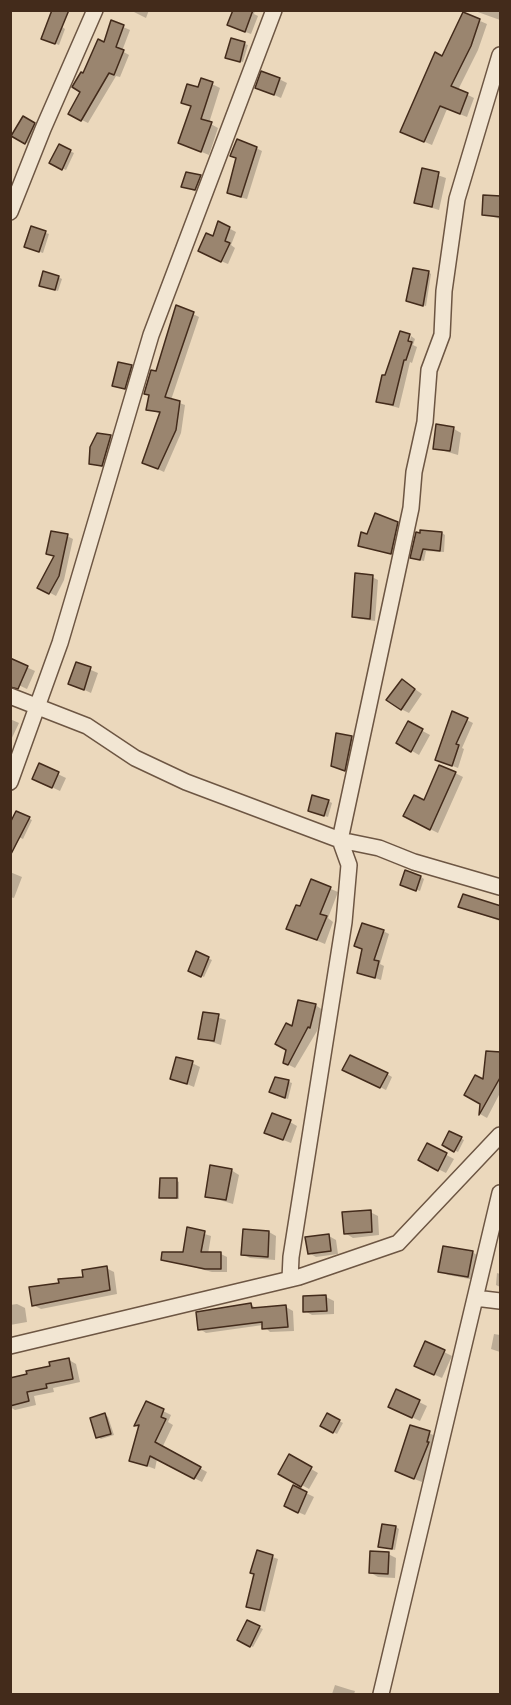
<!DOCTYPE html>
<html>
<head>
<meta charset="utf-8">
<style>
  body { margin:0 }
  #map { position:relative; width:511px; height:1705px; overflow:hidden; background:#ebd8bc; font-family:"Libre Bodoni",serif }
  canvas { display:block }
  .frame { position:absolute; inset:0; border:12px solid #432b1b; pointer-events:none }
</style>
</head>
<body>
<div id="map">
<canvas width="511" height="1705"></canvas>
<div class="frame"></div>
</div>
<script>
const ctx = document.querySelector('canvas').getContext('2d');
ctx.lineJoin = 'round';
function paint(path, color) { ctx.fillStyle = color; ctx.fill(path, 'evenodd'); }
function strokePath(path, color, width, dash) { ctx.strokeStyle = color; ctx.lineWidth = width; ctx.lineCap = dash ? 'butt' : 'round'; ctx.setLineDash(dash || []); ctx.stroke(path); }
const shadow = new Path2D(`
  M130,10H149L146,18Z
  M235,10H255L254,14L258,16L251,34L235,28Z
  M500,10V20L475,11L476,10Z
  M464,14L487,24L478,50L458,90L474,98L467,117L447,109L432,145L409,135Z
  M112,22L130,30L122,51L129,55L120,77L116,76L88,123L70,114L105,44Z
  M62,27L65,29L59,45L46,40Z
  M232,40L248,45L243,62L230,59Z
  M279,79L287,83L281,98L257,87Z
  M212,84L220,88L209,123L218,128L209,155L180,143L193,108L183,103L199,89Z
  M24,118L42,128L33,147L14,135Z
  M59,146L74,153L66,170L51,163Z
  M256,148L262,151L247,199L235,196L229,193Z
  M423,170L446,178L439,210L416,203Z
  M187,174L208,181L203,194L183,187Z
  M500,198V219L483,214Z
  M219,223L236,232L231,245L235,248L228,264L206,255Z
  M32,228L49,234L43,253L29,248Z
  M428,272L431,274L426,306L411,302Z
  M58,277L62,279L58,291L41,285Z
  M193,314L199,317L171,400L185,405L181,433L164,472L149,465L161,414L148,409L157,373Z
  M411,336L415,339L413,345L417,347L412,363L410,362L399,408L384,404L378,401L386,377L408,348Z
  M131,367L139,371L132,392L114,385Z
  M454,429L461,433L458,455L434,448Z
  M98,435L118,441L110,470L91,463Z
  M397,523L402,526L395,555L364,547L368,536Z
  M442,533L445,535L444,552L426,551L424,561L412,558L421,534Z
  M67,536L73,539L64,580L56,596L39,587L55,557L48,553Z
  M372,577L378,580L375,621L359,619L353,616Z
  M11,660L35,671L27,689L10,681Z
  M77,664L98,673L91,693L70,683Z
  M409,685L422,694L409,713L401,709Z
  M10,719L19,723L10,742Z
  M467,720L473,723L462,748L464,749L458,768L437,760Z
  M408,723L430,735L419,755L398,743Z
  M337,735L357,740L350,772L338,768Z
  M39,765L66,778L60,791L41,782Z
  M455,773L463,777L438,833L412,820L424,802Z
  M328,801L332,803L328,817L313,812Z
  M17,813L32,820L23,839L10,833Z
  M10,872L22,877L14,898L10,897Z
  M421,877L424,879L420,891L405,886Z
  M312,881L338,892L328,918L333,922L325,944L296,932L301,908Z
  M464,895L500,906V921L466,909Z
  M383,931L389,934L380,964L384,966L381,980L358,972Z
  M197,953L212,960L204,977L190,970Z
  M315,1005L323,1010L317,1031L295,1068L285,1063L293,1029Z
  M204,1013L226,1020L221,1045L200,1038Z
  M500,1054V1093L487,1118L480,1114L484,1081Z
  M192,1063L200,1067L194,1087L172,1078Z
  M350,1072L387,1074L392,1077L386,1090Z
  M276,1078L292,1083L288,1099L274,1094Z
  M290,1122L297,1126L291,1143L273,1136Z
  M450,1133L464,1140L458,1152L444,1145Z
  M428,1145L454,1159L446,1173L428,1164Z
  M231,1170L239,1175L233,1204L206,1196Z
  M176,1180L179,1182V1199L161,1198Z
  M370,1212L378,1216L379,1235L353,1238L345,1233Z
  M189,1229L211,1236L208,1254H221L227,1257V1272H212L163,1259L184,1254Z
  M244,1231L269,1232L276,1236L275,1260L250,1258L242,1254Z
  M329,1236L336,1240L338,1254L316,1257L309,1253Z
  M472,1252L480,1257L475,1280L448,1275L440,1271Z
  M106,1268L114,1272L117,1294L41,1309L33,1305L60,1284L85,1278Z
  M497,1273L500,1274V1287L496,1285Z
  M326,1297L334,1301V1314L312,1315L305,1311L304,1298Z
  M17,1304L25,1308L27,1322L10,1325V1305Z
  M251,1305L258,1309L286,1307L293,1311L294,1331L270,1332L263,1325L206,1333L200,1329Z
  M494,1334L500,1335V1352L491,1349Z
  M426,1343L452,1356L442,1378L424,1370Z
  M69,1360L76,1364L80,1382L53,1388L54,1392L34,1396L36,1405L15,1410L10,1407V1379Z
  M397,1391L427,1406L420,1421L397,1410Z
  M147,1403L171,1415L168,1422L173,1425L162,1448L207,1472L202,1482L157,1459L155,1469L131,1460L140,1428L136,1426Z
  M105,1415L108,1417L114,1435L101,1439L98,1437Z
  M328,1415L343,1423L337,1434L322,1426Z
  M429,1433L437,1437L436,1448L422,1482L404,1475Z
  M289,1456L318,1473L309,1489L280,1473Z
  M294,1487L314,1497L305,1515L293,1510Z
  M396,1527L399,1529L395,1550L380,1546Z
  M258,1552L278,1559L265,1612L248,1606Z
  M388,1554L396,1558L395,1578L378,1577L371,1573Z
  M248,1622L263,1629L253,1647L239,1640Z
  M335,1685L351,1690L355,1691L354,1694H332Z`);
const building = new Path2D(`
  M52,10H69L55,44L41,39Z
  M233,10H253L245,32L227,25Z
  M463,12L480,19L471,46L451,86L468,93L460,114L440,106L424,142L400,132L435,52L442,56Z
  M111,20L124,25L116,47L124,50L114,75L109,73L81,121L68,114L80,92L72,87L81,72L83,73L98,39L104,42Z
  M231,38L245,42L240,62L225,58Z
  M261,71L280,78L274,95L255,88Z
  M201,78L213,82L201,119L212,122L201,152L178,143L191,106L181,103L187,84L198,87Z
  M23,116L35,123L25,144L11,136Z
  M237,139L257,147L241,197L227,193L236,158L230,156Z
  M59,144L71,150L62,170L49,163Z
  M422,168L439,172L432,207L414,203Z
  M186,172L201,175L195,190L181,187Z
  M483,195L501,196V217L482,215Z
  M218,221L230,227L225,241L230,243L221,262L198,251L206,233L213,236Z
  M31,226L46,231L39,252L24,247Z
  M413,268L429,271L423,306L406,301Z
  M43,271L59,276L55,290L39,286Z
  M176,305L194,312L165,397L180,401L176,430L158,469L142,463L160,412L146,410L149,395L144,394L151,370L156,371Z
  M400,331L410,334L408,341L412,342L406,360H404L393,405L376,402L382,375H385Z
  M118,362L132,365L125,389L112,386Z
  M436,424L454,427L450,451L433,449Z
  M97,433L111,435L102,466L89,464L90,447Z
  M375,513L398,522L391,554L358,546L361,532L367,534Z
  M420,530L442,532L440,551L423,549L420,560L410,558L416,532L420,533Z
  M51,531L68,534L59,576L49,594L37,588L54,556L46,554Z
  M355,573L373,575L370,619L352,617Z
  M10,658L28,666L18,689L10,687Z
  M76,662L91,667L84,690L68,684Z
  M402,679L415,689L401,710L386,700Z
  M452,711L468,718L456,744L459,745L452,766L435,760Z
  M408,721L423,729L411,752L396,743Z
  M336,733L352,736L345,771L331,766Z
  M39,763L59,772L52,788L32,779Z
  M439,765L456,772L430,830L403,816L414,795L424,800Z
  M312,795L329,800L324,816L308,811Z
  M16,811L30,817L10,856V823Z
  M405,870L421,876L416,891L400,885Z
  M311,879L331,887L320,914L327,916L317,940L286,929L296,905L300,906Z
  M463,894L501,906V920L458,907Z
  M362,923L384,930L374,960L379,961L375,978L357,973L362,949L354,946Z
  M196,951L209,957L201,977L188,971Z
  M298,1000L316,1004L310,1028L308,1027L288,1065L283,1063L286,1050L275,1044L286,1023L292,1026Z
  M203,1012L219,1014L214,1041L198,1039Z
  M486,1051L501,1052V1076L479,1115L480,1104L464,1095L475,1075L483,1079Z
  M350,1055L388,1073L380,1088L342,1070Z
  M176,1057L193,1061L187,1084L170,1079Z
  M275,1077L289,1080L285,1098L269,1092Z
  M272,1113L291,1120L283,1140L264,1133Z
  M449,1131L462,1137L454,1152L442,1145Z
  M427,1143L447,1153L438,1171L418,1160Z
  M210,1165L232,1169L226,1200L205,1197Z
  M160,1178H177V1198H159Z
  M371,1210L372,1232L344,1234L342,1212Z
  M187,1227L205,1231L201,1252H221V1269H205L161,1260L162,1252H183Z
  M243,1229L269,1231L268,1257L241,1255Z
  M329,1234L331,1251L308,1254L305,1237Z
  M443,1246L473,1251L468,1277L438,1272Z
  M107,1266L110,1290L32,1306L29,1287L59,1283L58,1279L83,1277L82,1270Z
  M326,1295L327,1311L303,1312V1296Z
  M251,1303L252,1308L286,1305L288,1327L262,1329V1322L198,1330L196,1312Z
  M425,1341L445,1350L434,1375L414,1366Z
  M69,1358L73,1379L46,1384L47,1388L27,1392L29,1401L10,1406V1378L27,1374L26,1371L50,1366L49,1362Z
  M396,1389L420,1400L412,1418L388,1407Z
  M146,1401L164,1409L161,1417L166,1419L155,1442L201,1467L194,1479L150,1456L147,1466L129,1461L139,1425L134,1426Z
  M105,1413L111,1434L96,1438L90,1418Z
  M327,1413L340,1420L333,1433L320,1426Z
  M410,1425L430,1431L427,1442H429L414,1479L395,1471Z
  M289,1454L312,1467L301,1487L278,1474Z
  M293,1485L307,1492L298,1513L284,1506Z
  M382,1524L396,1526L392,1549L378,1547Z
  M257,1550L273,1555L260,1610L246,1607L254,1574L250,1573Z
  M370,1551L389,1552L388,1574L369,1573Z
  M247,1620L260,1626L250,1647L237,1640Z`);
const street = new Path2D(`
  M10,212L43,129L95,10
  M10,696L87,726L135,758L186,782L340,840L379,848L414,862L500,887
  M10,782L60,643L151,335L274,10
  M290,1279L291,1257L344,922L349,865L340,840L411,508L414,472L425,422L429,370L442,335L444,291L457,199L500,55
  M475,1298L500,1301
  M10,1346L299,1277L398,1243L500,1135
  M381,1694L500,1193`);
paint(shadow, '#0003');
paint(building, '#9a856f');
strokePath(building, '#432b1b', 1.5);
strokePath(street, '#6d5643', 18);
strokePath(street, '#f2e6d3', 15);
</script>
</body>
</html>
